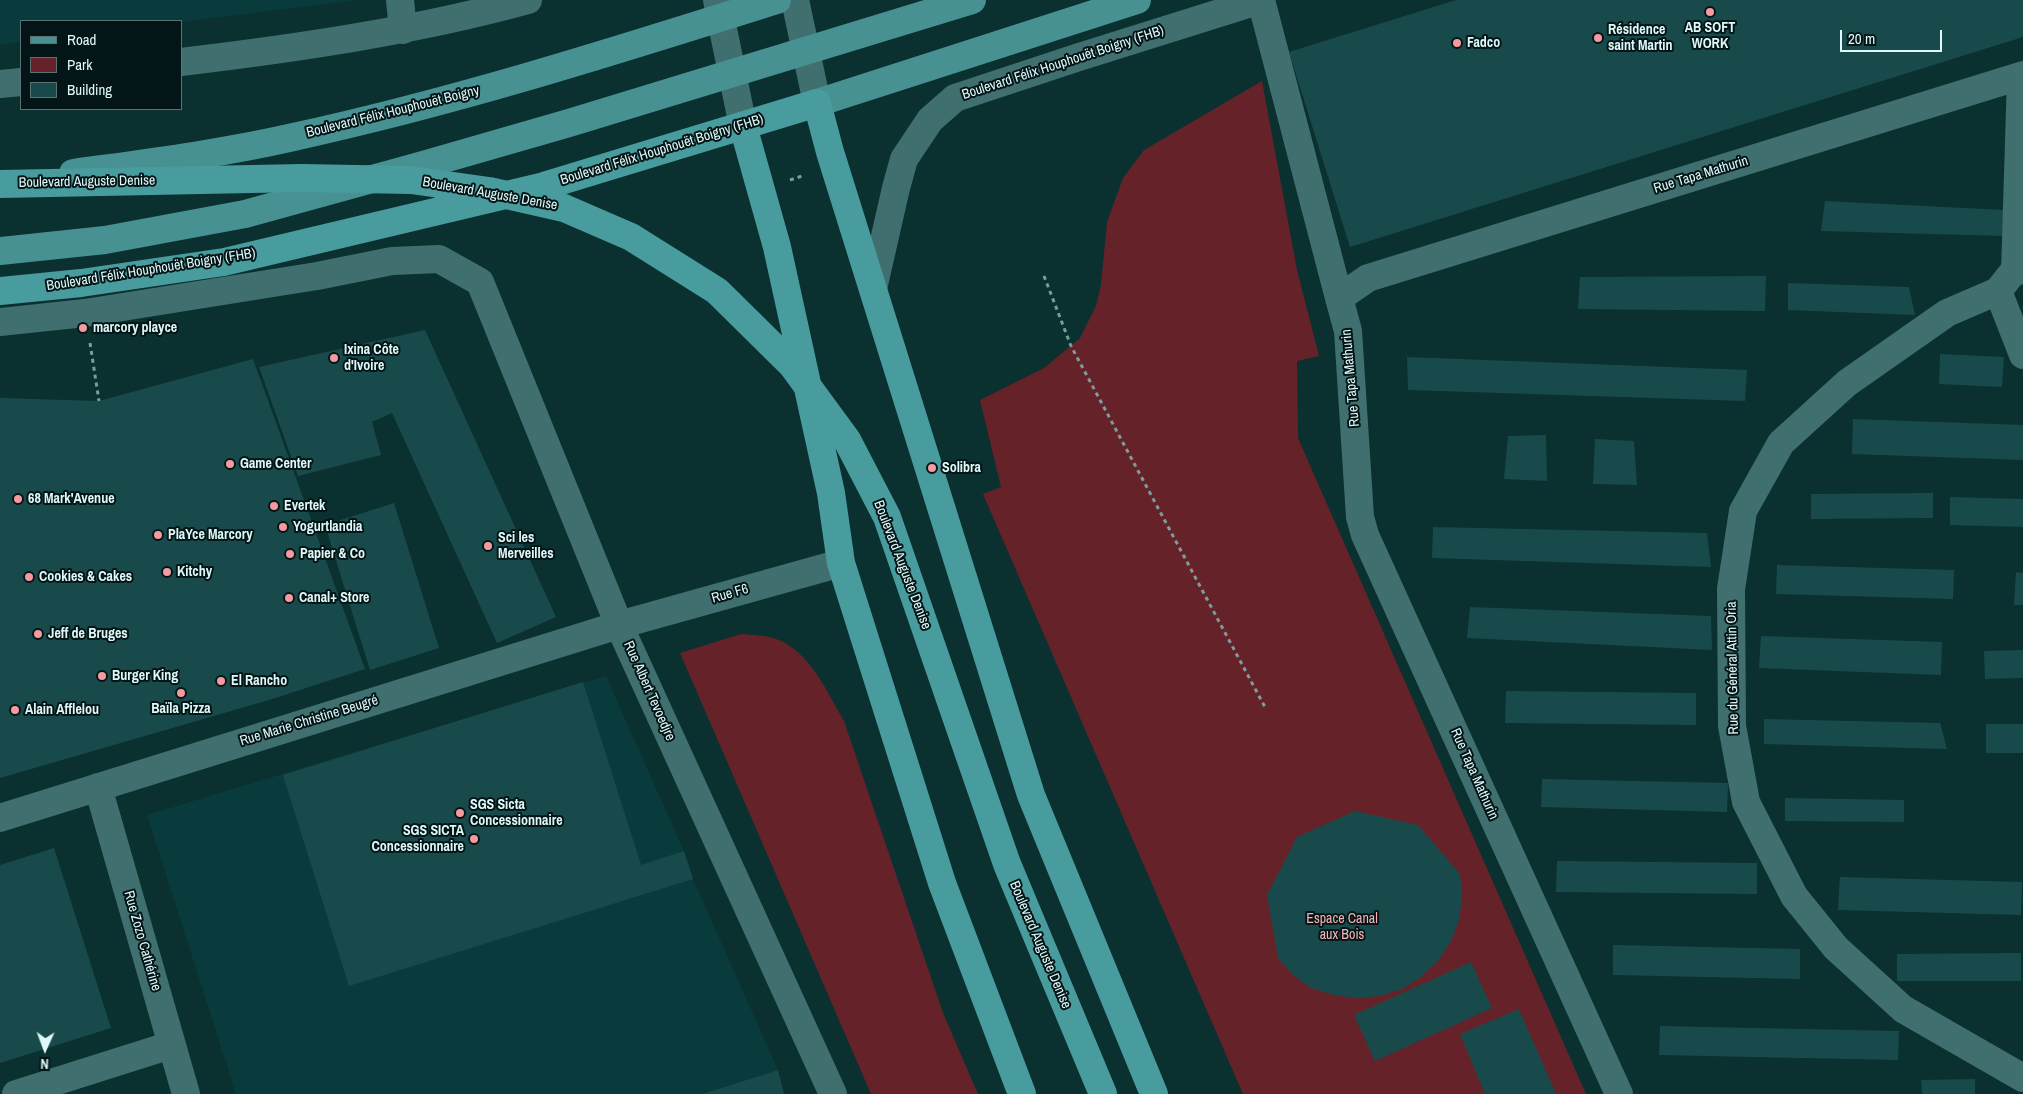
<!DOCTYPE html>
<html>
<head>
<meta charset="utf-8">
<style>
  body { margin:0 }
  #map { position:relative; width:2023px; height:1094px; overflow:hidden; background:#0a3030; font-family:"Archivo Narrow",sans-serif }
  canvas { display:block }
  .legend { position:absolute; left:20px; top:20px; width:162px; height:90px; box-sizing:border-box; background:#031516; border:1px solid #5b7070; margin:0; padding:6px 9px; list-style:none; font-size:15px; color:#dff8f8 }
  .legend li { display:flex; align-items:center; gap:10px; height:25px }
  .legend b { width:25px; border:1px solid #5b7070 }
  .north { position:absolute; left:20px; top:1024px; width:50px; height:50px; -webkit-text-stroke:4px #031516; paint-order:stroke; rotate:182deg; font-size:14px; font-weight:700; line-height:20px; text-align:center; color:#dff8f8 }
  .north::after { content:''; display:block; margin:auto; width:18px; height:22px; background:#dff8f8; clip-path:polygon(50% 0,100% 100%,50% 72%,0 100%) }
  .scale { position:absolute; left:1840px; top:30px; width:102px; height:22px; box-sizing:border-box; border:2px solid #dff8f8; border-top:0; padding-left:6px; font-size:15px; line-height:18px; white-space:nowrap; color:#dff8f8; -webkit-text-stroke:4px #031516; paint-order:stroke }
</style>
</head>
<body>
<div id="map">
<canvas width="2023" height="1094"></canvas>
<ul class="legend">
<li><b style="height:6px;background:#479192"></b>Road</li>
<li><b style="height:14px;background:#662229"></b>Park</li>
<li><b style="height:14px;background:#194a4b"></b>Building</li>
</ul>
<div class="north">N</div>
<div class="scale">20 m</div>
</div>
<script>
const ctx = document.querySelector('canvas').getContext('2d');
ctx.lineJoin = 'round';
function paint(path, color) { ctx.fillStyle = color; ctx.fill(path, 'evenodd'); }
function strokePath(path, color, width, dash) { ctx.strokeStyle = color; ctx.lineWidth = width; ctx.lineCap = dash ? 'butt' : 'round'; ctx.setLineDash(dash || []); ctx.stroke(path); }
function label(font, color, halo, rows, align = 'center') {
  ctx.font = font + ' "Archivo Narrow",sans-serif'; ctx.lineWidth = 4; ctx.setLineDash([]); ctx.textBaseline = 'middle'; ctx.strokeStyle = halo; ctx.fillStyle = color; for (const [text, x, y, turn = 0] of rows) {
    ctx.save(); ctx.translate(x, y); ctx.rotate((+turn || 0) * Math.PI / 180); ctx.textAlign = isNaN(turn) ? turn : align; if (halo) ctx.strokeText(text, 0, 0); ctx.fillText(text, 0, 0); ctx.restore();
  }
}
const built = new Path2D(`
  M0,0H359L181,22L21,21V42L0,45Z
  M606,676L684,851L693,879L778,1070L701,1094H236L147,815Z`);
const green = new Path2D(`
  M1262,81L1297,270L1319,356L1297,361L1298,438L1586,1094H1243L983,494L1001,487L980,400L1044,368L1080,338L1096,306L1101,285L1107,222L1123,178L1144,150Z
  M741,634C752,635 766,635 776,639C810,651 827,692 844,721L943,1013L978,1094H871L680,653Z`);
const building = new Path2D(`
  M1456,0H2023V37L1350,247L1289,52Z
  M1825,201L2004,210V236L1821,231Z
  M1766,276L1765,311L1578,309L1580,277Z
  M1788,283L1909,287L1915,315L1788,310Z
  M425,330L556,617L497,643L392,413L372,422L381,455L298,476L259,367Z
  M1940,354L2004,357L2002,387L1939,384Z
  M1407,357L1747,370L1745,401L1408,390Z
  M253,359L365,669L269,700L0,778V398L99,401Z
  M1853,419L2023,425V460L1852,454Z
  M1546,435L1547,481L1504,479L1508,436Z
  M1595,439L1634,441L1637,485L1593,484Z
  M1933,493V518L1811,519V494Z
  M1950,497L2023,499V527L1950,525Z
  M394,503L439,648L370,670L325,525Z
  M1433,527L1707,533L1711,567L1432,558Z
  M1777,565L1954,570L1953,599L1776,594Z
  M2016,572L2023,573V605H2014Z
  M1470,607L1711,616L1712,650L1467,638Z
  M1761,636L1942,642L1941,675L1759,668Z
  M2023,650V678L1985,679L1984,651Z
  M583,682L641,865L684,851L693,879L349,986L283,775Z
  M1506,691L1696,693V725L1505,723Z
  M1764,719L1940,723L1947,749L1764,744Z
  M1986,724H2023V753H1986Z
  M1542,779L1728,783L1727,812L1541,807Z
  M1785,798L1904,800V822L1785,821Z
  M1355,811L1418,825L1460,874L1462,897L1459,920L1451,941L1438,961L1421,977L1402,989L1380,996L1357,998L1334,995L1311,988L1293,975L1278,958L1267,895L1297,837Z
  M54,848L111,1028L0,1063V865Z
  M1557,861L1757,863V894L1556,892Z
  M1840,877L2022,882L2021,915L1838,910Z
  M1613,945L1800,949V979L1613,975Z
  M2021,953V981H1897V954Z
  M1471,962L1492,1008L1375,1061L1354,1015Z
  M1519,1009L1556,1094H1485L1460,1034Z
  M1660,1026L1899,1031L1898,1060L1659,1055Z
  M778,1070L784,1094H702Z
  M1975,1079V1094H1922L1921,1080Z`);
const path = new Path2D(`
  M790,180L805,175
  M1044,276L1071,346L1266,709
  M90,343L99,401`);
const pedestrian = new Path2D(`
  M2013,272L2019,77`);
const minor = new Path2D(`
  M400,0L403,30
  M1261,0L1339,298
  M2023,270L2013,272L1998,291L1947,313L1847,383L1781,443L1743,511L1731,589L1732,726L1746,802L1794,896L1836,948L1903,1009L2023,1078
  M873,289L896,188L904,159L930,120L955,98L1076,58L1261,0
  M1998,291L2023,355
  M0,322L85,313L317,276L392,261L439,259L480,282L619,625L833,1094
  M98,787L186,1094
  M0,818L619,625L841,563
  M16,1094L171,1045
  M1619,1094L1365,535L1360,517L1348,331L1339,298L1368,278L2023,75`);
const secondary = new Path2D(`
  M717,0L743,126
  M795,0L817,103
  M181,62C298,48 415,31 528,0
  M0,84L21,82`);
const primary = new Path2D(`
  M817,103L1137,0
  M73,173C145,163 218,154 289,138C455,102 615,51 777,0
  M0,251L105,240L245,214L423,165L569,123L972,0`);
const trunk = new Path2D(`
  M743,126L777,247L831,493L841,563L942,883L1022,1094
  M0,184L302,178L411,180L489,191L564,208L631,237L717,291L792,365L847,440L887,517L1007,864L1103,1094
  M0,291L81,283L224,262L544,186L817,103L830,152L1031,795L1154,1094`);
const markers = [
  [1710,12,5,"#f59b9f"],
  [1598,38,5,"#f59b9f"],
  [1457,43,5,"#f59b9f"],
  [83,328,5,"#f59b9f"],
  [334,358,5,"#f59b9f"],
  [230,464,5,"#f59b9f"],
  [932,468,5,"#f59b9f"],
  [18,499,5,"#f59b9f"],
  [274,506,5,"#f59b9f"],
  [283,527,5,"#f59b9f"],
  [158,535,5,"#f59b9f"],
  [488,546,5,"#f59b9f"],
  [290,554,5,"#f59b9f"],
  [167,572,5,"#f59b9f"],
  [29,577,5,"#f59b9f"],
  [289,598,5,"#f59b9f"],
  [38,634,5,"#f59b9f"],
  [102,676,5,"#f59b9f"],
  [221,681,5,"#f59b9f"],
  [181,693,5,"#f59b9f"],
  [15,710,5,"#f59b9f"],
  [460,813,5,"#f59b9f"],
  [474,839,5,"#f59b9f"]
];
const poiNames = [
  ["AB SOFT",1710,28,"center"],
  ["WORK",1710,44,"center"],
  ["Résidence",1608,30],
  ["saint Martin",1608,46],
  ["Fadco",1467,43],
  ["marcory playce",93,328],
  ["Ixina Côte",344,350],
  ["d'Ivoire",344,366],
  ["Game Center",240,464],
  ["Solibra",942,468],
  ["68 Mark'Avenue",28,499],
  ["Evertek",284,506],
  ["Yogurtlandia",293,527],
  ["PlaYce Marcory",168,535],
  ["Sci les",498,538],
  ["Merveilles",498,554],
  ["Papier & Co",300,554],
  ["Kitchy",177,572],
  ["Cookies & Cakes",39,577],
  ["Canal+ Store",299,598],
  ["Jeff de Bruges",48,634],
  ["Burger King",112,676],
  ["El Rancho",231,681],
  ["Baïla Pizza",181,709,"center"],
  ["Alain Afflelou",25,710],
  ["SGS Sicta",470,805],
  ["Concessionnaire",470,821],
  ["SGS SICTA",464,831,"right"],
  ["Concessionnaire",464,847,"right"]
];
const streetNames = [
  ["Boulevard Félix Houphouët Boigny (FHB)",1063,63,-18],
  ["Boulevard Félix Houphouët Boigny",393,112,-14],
  ["Boulevard Félix Houphouët Boigny (FHB)",662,150,-17],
  ["Rue Tapa Mathurin",1701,175,-17],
  ["Boulevard Auguste Denise",87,182,-1],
  ["Boulevard Auguste Denise",490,194,10],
  ["Boulevard Félix Houphouët Boigny (FHB)",151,270,-9],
  ["Rue Tapa Mathurin",1351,378,-95],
  ["Boulevard Auguste Denise",902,565,69],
  ["Rue F6",730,594,-16],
  ["Rue du Général Attin Oria",1733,668,-91],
  ["Rue Albert Tevoedjre",649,691,66],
  ["Rue Marie Christine Beugré",309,721,-17],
  ["Rue Tapa Mathurin",1474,774,66],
  ["Rue Zozo Cathérine",142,941,74],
  ["Boulevard Auguste Denise",1040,945,67]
];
const parkNames = [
  ["Espace Canal",1342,919],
  ["aux Bois",1342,935]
];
paint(built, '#093b3c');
paint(green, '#662229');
paint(building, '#194a4b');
strokePath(path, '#7d9c9c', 3, [4, 4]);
strokePath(pedestrian, '#406f70', 24);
strokePath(minor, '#406f70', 28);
strokePath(secondary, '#406f70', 28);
strokePath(primary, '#479192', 28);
strokePath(trunk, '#499c9e', 28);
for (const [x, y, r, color] of markers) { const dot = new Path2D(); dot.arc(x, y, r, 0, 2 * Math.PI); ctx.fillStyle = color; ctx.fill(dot); strokePath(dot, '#031516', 2); }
label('bold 14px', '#dff8f8', '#031516', poiNames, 'left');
label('14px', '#dff8f8', '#031516', streetNames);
label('14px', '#f6b2b4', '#031516', parkNames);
</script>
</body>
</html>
